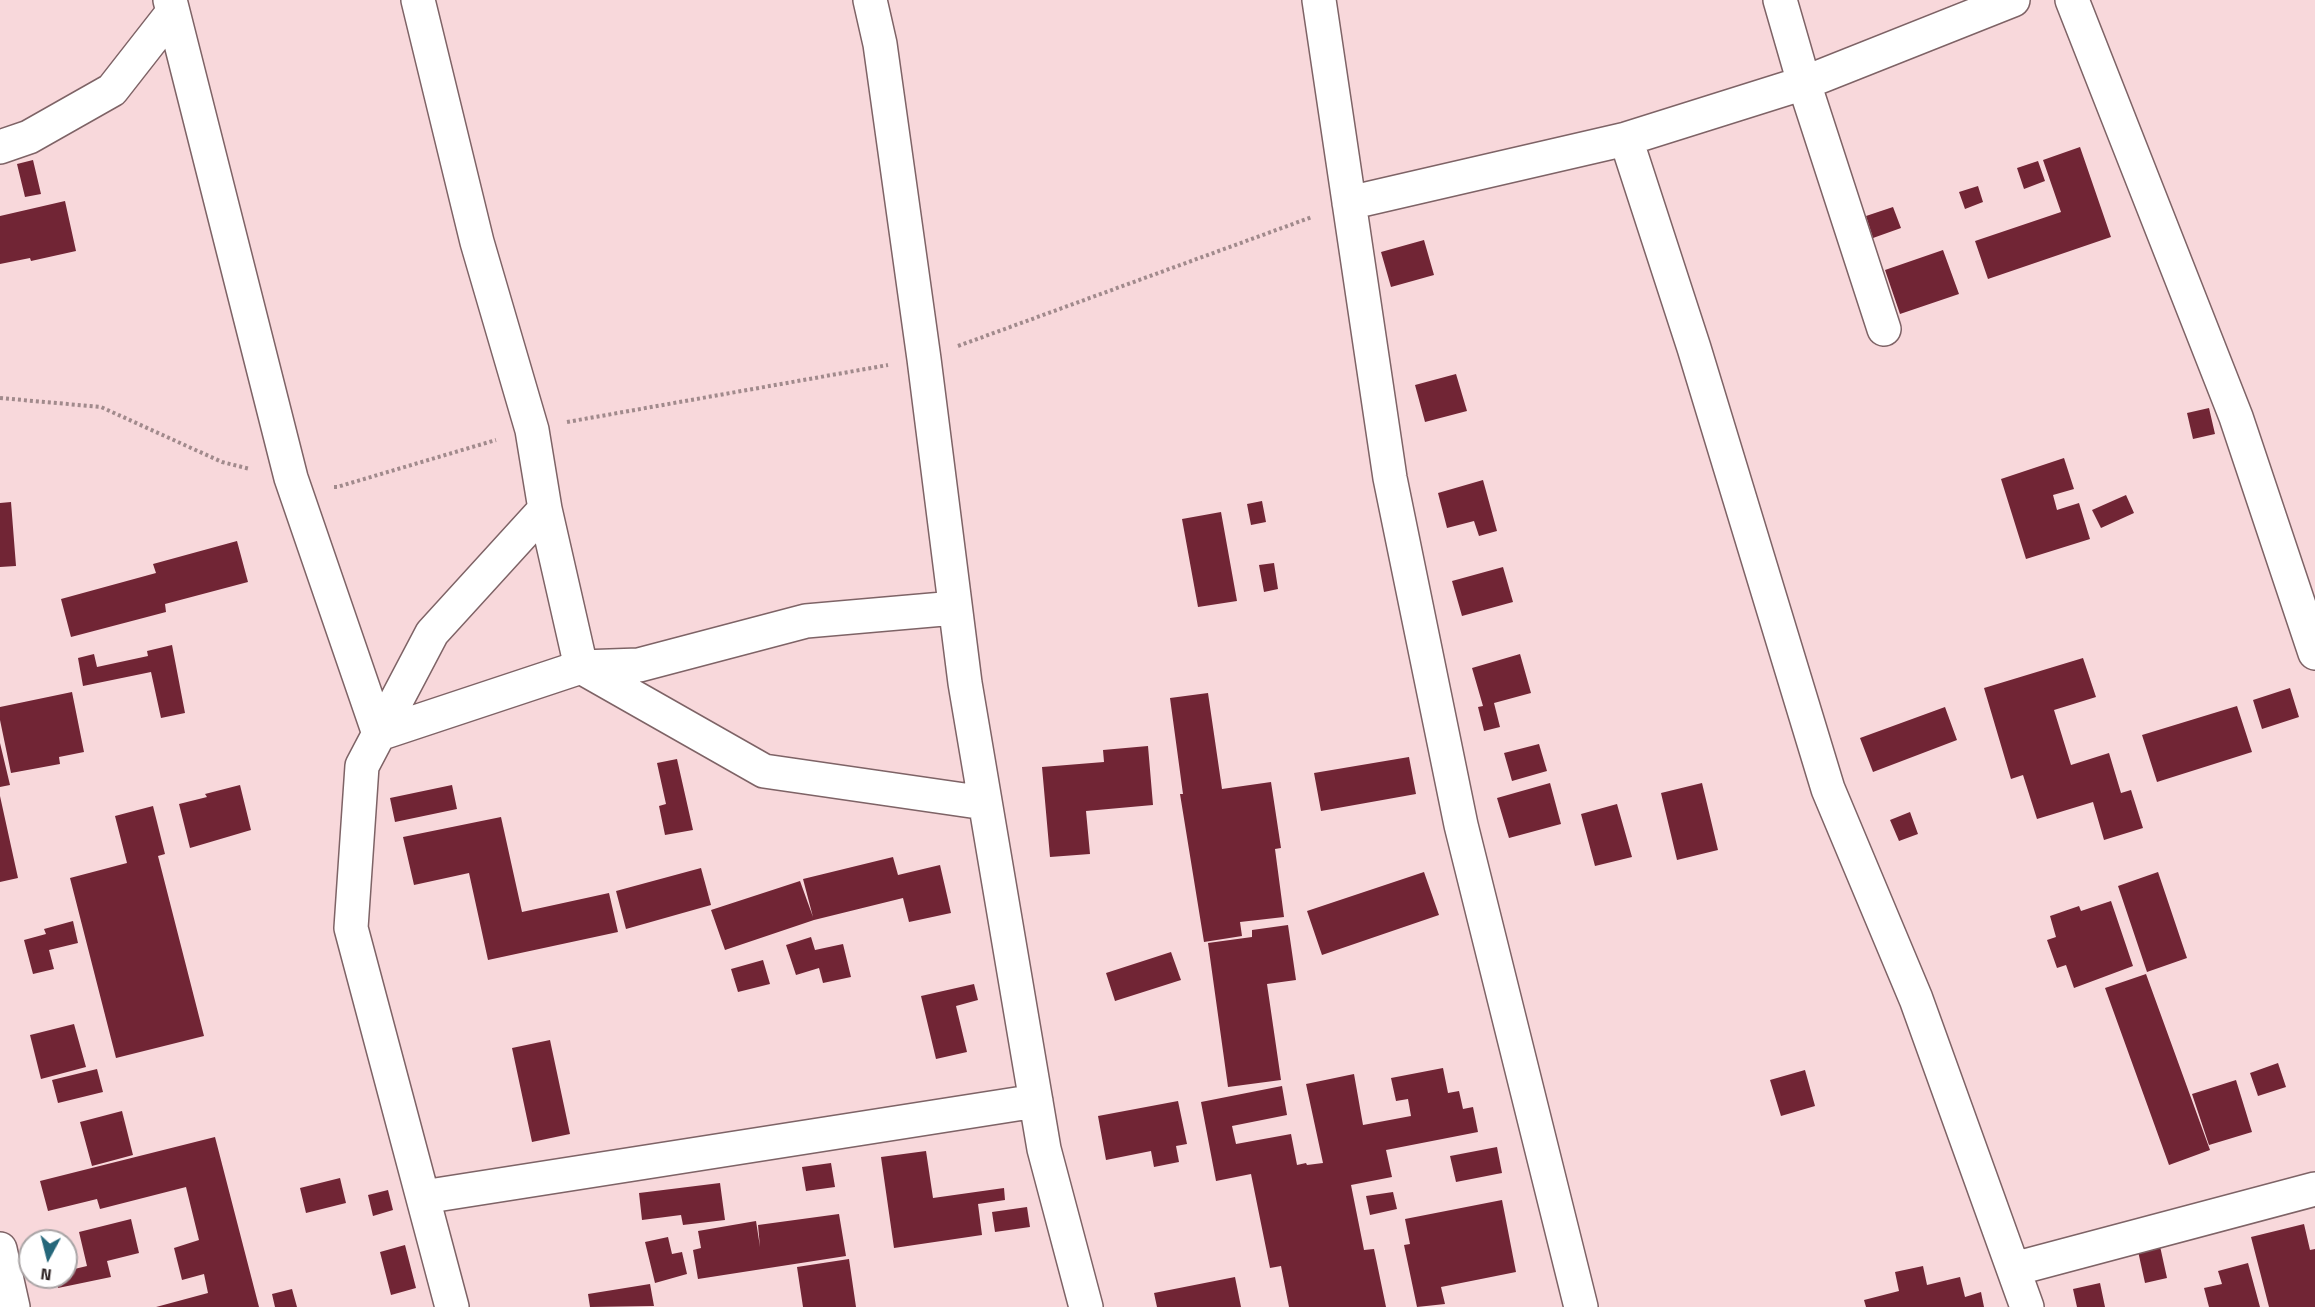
<!DOCTYPE html>
<html>
<head>
<meta charset="utf-8">
<style>
  body { margin:0 }
  #map { position:relative; width:2315px; height:1307px; overflow:hidden; background:#f8d8db; font-family:"Titillium Web",sans-serif }
  canvas { display:block }
  .north { position:absolute; left:18px; top:1229px; width:60px; height:60px; box-sizing:border-box; background:#fff; border:2px solid #aaa5a6; border-radius:50%; rotate:187deg; font-size:16px; font-weight:700; line-height:24px; text-align:center; color:#2a1f20 }
  .north::after { content:''; display:block; margin:auto; width:21px; height:27px; background:#25677a; clip-path:polygon(50% 0,100% 100%,50% 72%,0 100%) }
</style>
</head>
<body>
<div id="map">
<canvas width="2315" height="1307"></canvas>
<div class="north">N</div>
</div>
<script>
const ctx = document.querySelector('canvas').getContext('2d');
ctx.lineJoin = 'round';
function paint(path, color) { ctx.fillStyle = color; ctx.fill(path, 'evenodd'); }
function strokePath(path, color, width, dash) { ctx.strokeStyle = color; ctx.lineWidth = width; ctx.lineCap = dash ? 'butt' : 'round'; ctx.setLineDash(dash || []); ctx.stroke(path); }
const building = new Path2D(`
  M2080,147L2111,237L1988,279L1975,241L2061,212L2043,160Z
  M33,160L41,194L25,197L17,164Z
  M2038,161L2045,181L2024,189L2017,168Z
  M1978,186L1983,202L1965,209L1959,192Z
  M65,201L76,251L31,261L30,258L0,264V216Z
  M1893,207L1901,228L1873,238L1866,216Z
  M1424,240L1434,275L1391,287L1381,252Z
  M1943,250L1959,294L1900,314L1885,270Z
  M1456,374L1467,411L1425,422L1415,385Z
  M2209,408L2215,434L2193,439L2187,413Z
  M2064,458L2074,489L2053,495L2057,510L2079,503L2090,539L2026,559L2001,479Z
  M1483,480L1497,531L1479,536L1474,521L1447,528L1438,493Z
  M2126,495L2134,513L2101,528L2092,510Z
  M1262,501L1266,522L1251,525L1247,504Z
  M11,502L16,566L0,567V503Z
  M1221,512L1237,601L1198,607L1182,519Z
  M237,541L248,582L165,604L166,612L71,637L61,599L156,573L153,564Z
  M1274,563L1278,589L1264,592L1259,565Z
  M1503,567L1513,602L1462,616L1452,581Z
  M172,645L185,713L161,718L151,672L83,686L78,658L94,654L97,667L148,656L147,651Z
  M1520,654L1531,693L1494,703L1500,727L1484,731L1478,707L1483,706L1472,668Z
  M2083,658L2096,697L2054,710L2071,765L2109,753L2121,793L2131,790L2143,828L2104,840L2093,802L2037,819L2023,775L2011,779L1984,688Z
  M2290,688L2299,717L2262,729L2253,700Z
  M72,692L84,752L59,757L60,764L11,773L0,720V707Z
  M1208,693L1222,789L1271,782L1281,848L1275,849L1284,917L1240,922L1242,936L1204,942L1180,794H1183L1170,698Z
  M2237,706L2252,752L2157,782L2142,735Z
  M1945,707L1957,740L1873,772L1860,738Z
  M0,743L10,785L0,787Z
  M1539,744L1547,771L1512,781L1504,753Z
  M1148,746L1153,805L1086,811L1090,854L1050,857L1042,767L1104,762L1103,750Z
  M1409,757L1416,794L1321,811L1314,773Z
  M677,759L693,830L665,835L659,806L666,804L657,763Z
  M1550,783L1561,824L1509,838L1497,798Z
  M1702,783L1718,850L1677,860L1661,793Z
  M240,785L251,830L190,848L179,804L207,797L205,794Z
  M452,785L457,809L395,822L390,798Z
  M0,796L18,878L0,882Z
  M1617,804L1632,857L1595,866L1581,814Z
  M153,806L165,854L158,856L204,1036L116,1058L70,878L127,863L115,816Z
  M1910,812L1918,834L1899,841L1890,820Z
  M501,817L522,912L609,893L618,932L488,960L469,873L414,885L403,837Z
  M893,857L898,875L940,865L951,913L909,922L903,898L814,920L725,950L711,910L800,881L813,917L803,879Z
  M701,868L711,905L626,929L616,891Z
  M1424,872L1439,915L1322,955L1307,911Z
  M2158,872L2187,958L2147,972L2118,886Z
  M2111,901L2133,966L2074,988L2066,965L2057,968L2047,940L2056,937L2050,916L2079,906L2081,911Z
  M73,921L78,943L49,950L54,969L33,974L24,940L46,934L44,929Z
  M1288,925L1296,980L1267,984L1281,1080L1228,1087L1208,943L1252,937V930Z
  M811,937L815,950L843,944L851,977L823,983L819,968L796,975L786,945Z
  M1171,952L1181,980L1115,1001L1106,973Z
  M763,960L770,984L738,992L731,969Z
  M2146,974L2210,1150L2169,1165L2105,988Z
  M974,984L978,1000L956,1006L967,1052L936,1059L921,996Z
  M74,1024L86,1067L41,1079L30,1035Z
  M550,1040L570,1134L532,1142L512,1048Z
  M2278,1063L2286,1087L2258,1096L2250,1073Z
  M1443,1068L1448,1093L1459,1091L1463,1109L1473,1107L1478,1132L1386,1150L1392,1177L1351,1185L1364,1250L1374,1249L1386,1307H1289L1281,1266L1270,1268L1251,1174L1216,1181L1201,1102L1282,1086L1287,1115L1232,1126L1236,1144L1291,1134L1297,1165L1306,1163L1307,1165L1323,1163L1306,1084L1354,1074L1363,1125L1411,1116L1408,1099L1396,1101L1391,1078Z
  M97,1069L103,1092L58,1103L52,1080Z
  M1805,1070L1815,1106L1781,1116L1770,1080Z
  M2236,1080L2252,1132L2209,1145L2192,1094Z
  M1178,1101L1187,1144L1176,1146L1179,1162L1154,1167L1151,1151L1106,1160L1098,1116Z
  M122,1111L133,1155L92,1166L80,1122Z
  M215,1137L259,1307H156L208,1293L204,1274L182,1280L174,1248L199,1240L186,1187L100,1209L97,1199L48,1211L40,1181Z
  M1497,1147L1502,1173L1456,1182L1450,1156Z
  M926,1151L933,1198L1004,1188L1005,1200L978,1204L982,1235L894,1248L881,1157Z
  M831,1163L835,1187L806,1191L802,1167Z
  M340,1178L346,1203L306,1213L300,1188Z
  M720,1183L725,1220L683,1225L681,1215L642,1220L639,1193Z
  M388,1190L393,1210L373,1216L368,1195Z
  M1393,1192L1397,1209L1370,1215L1366,1196Z
  M1502,1200L1516,1272L1441,1287L1445,1304L1417,1307L1404,1245L1410,1244L1405,1219Z
  M1027,1207L1030,1227L995,1232L992,1212Z
  M839,1214L846,1256L698,1279L693,1250L701,1248L698,1231L756,1221L760,1247L758,1225Z
  M131,1219L139,1253L107,1261L111,1277L58,1288L56,1277H66V1271L87,1266L79,1232Z
  M2304,1224L2310,1250L2315,1249V1307H2269L2251,1237Z
  M668,1237L672,1254L682,1252L687,1274L655,1283L645,1242Z
  M2158,1237L2167,1278L2145,1283L2136,1242Z
  M405,1245L416,1288L391,1295L380,1252Z
  M849,1259L856,1307H803L797,1267Z
  M2248,1263L2260,1307H2209L2204,1288L2222,1284L2218,1271Z
  M1923,1266L1927,1285L1960,1277L1965,1297L1981,1292L1984,1307H1866L1864,1300L1899,1291L1895,1272Z
  M1235,1277L1241,1307H1157L1154,1293Z
  M2100,1283L2105,1307H2077L2073,1289Z
  M650,1284L654,1306L590,1307L588,1294Z
  M292,1289L297,1307H275L272,1294Z`);
const path = new Path2D(`
  M958,346L1312,217
  M0,398L101,407L222,462L250,469
  M567,422L888,365
  M334,487H337L496,440`);
const minor = new Path2D(`
  M170,0L291,478L379,734L581,667L639,665L806,621L955,608
  M418,0L477,242L532,430L545,509L581,667L764,771L985,803
  M870,0L880,44L924,359L965,683L1044,1149L1086,1307
  M1319,0L1390,478L1461,825L1581,1307
  M1780,0L1804,83L1884,329
  M2072,0L2236,417L2315,653
  M1626,139L1694,348L1828,789L1916,999L2027,1307
  M0,147L29,137L112,90L173,12
  M1349,203L1626,139L1804,83L2013,0
  M423,1197L1036,1101
  M0,1249L13,1307
  M2014,1269L2315,1189
  M452,1307L351,928L362,766L432,633L545,509`);
paint(building, '#712535');
strokePath(minor, '#7e6366', 36);
strokePath(path, '#a18a8c', 4, [3, 3]);
strokePath(minor, '#fff', 33);
</script>
</body>
</html>
